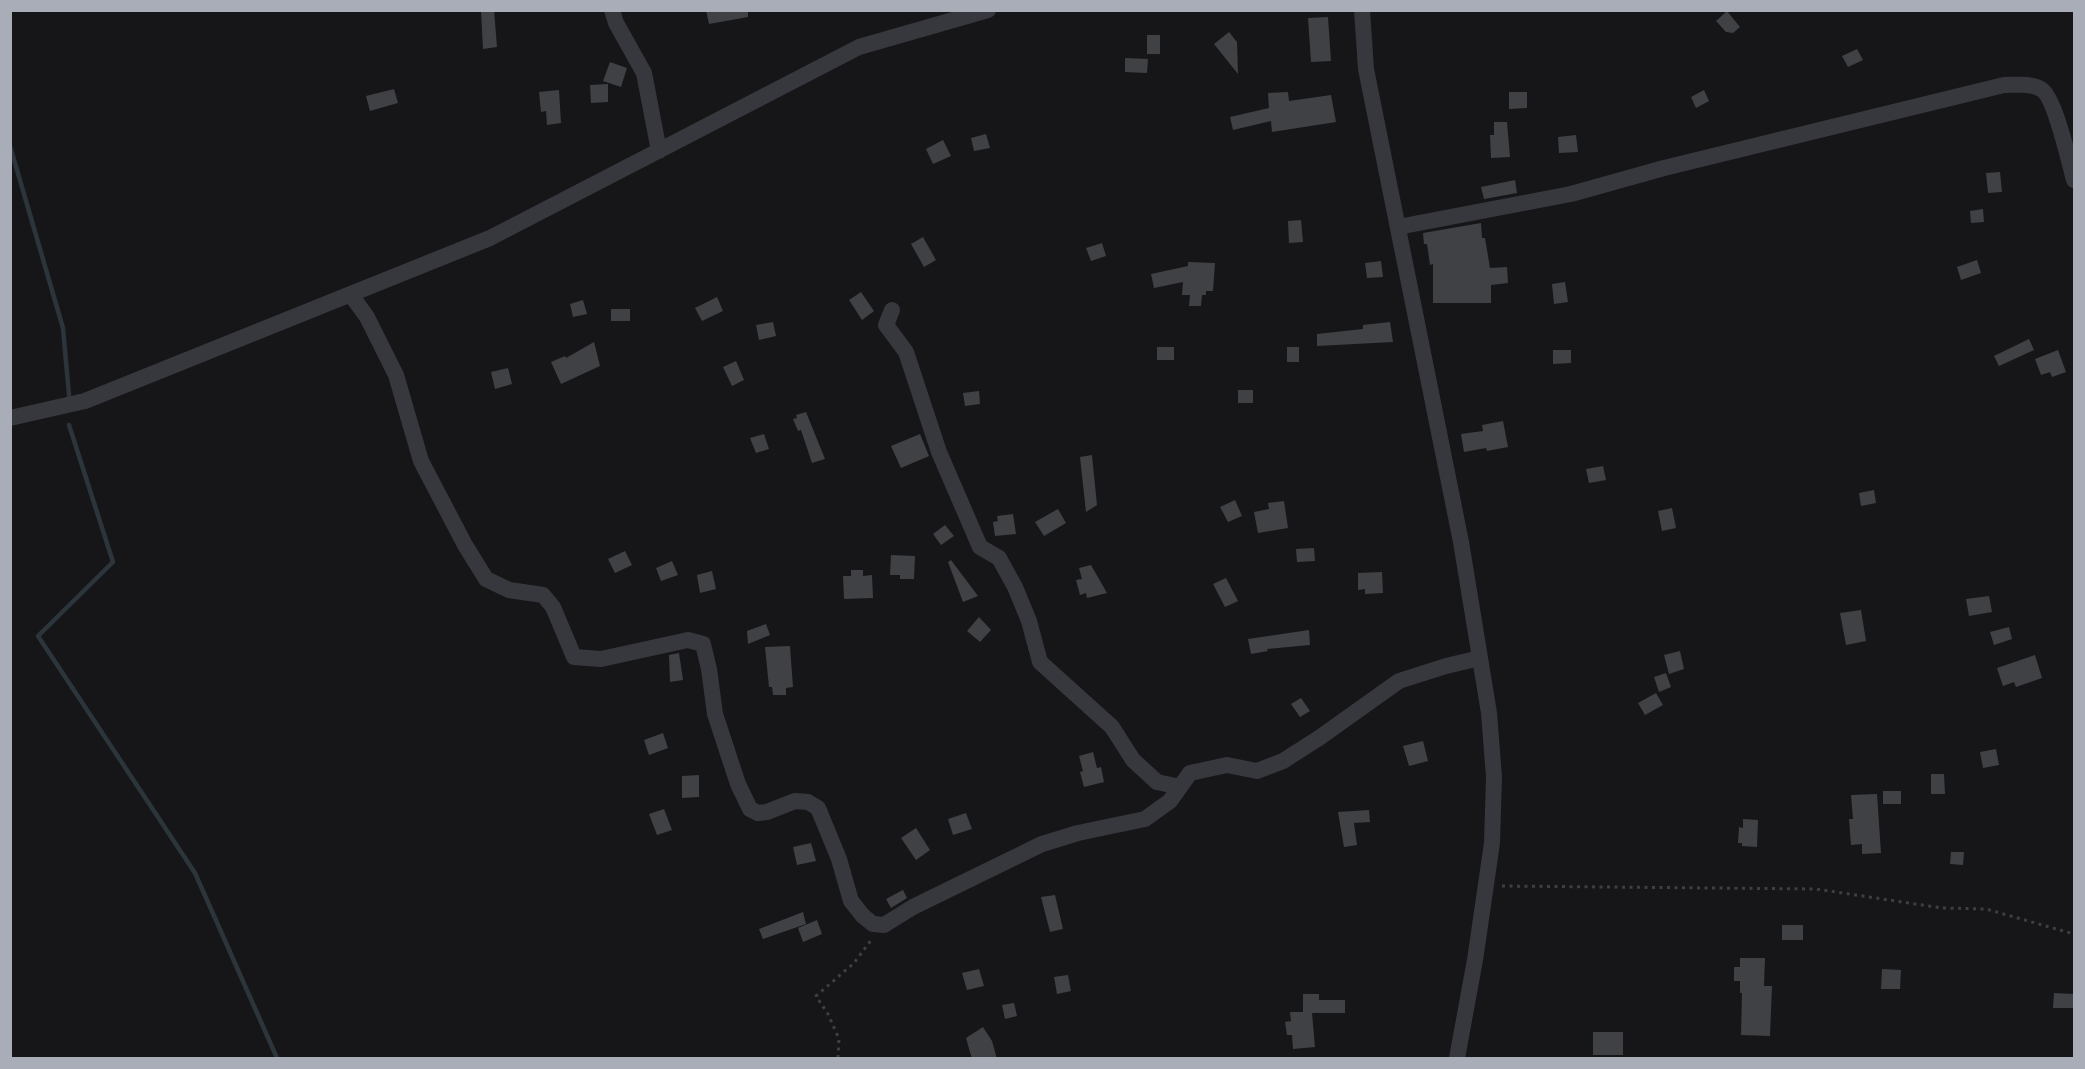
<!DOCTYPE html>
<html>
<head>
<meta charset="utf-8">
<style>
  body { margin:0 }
  #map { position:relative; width:2085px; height:1069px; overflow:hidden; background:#161618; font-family:Barlow,sans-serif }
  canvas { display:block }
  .frame { position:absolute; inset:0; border:12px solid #a8adb8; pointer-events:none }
</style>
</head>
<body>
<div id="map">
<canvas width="2085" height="1069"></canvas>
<div class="frame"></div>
</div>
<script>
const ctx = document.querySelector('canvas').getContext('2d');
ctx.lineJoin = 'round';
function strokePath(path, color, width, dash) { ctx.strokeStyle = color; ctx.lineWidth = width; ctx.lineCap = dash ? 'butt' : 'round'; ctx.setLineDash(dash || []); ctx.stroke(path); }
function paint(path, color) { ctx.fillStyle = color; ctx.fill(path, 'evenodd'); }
const stream = new Path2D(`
  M10,146L63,328L69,395
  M69,425L113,562L38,636L195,873L277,1058`);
const building = new Path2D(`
  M494,10L497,47L483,49L481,12Z
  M706,10H748V17L709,24Z
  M1727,11L1740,27L1733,33L1726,32L1716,21Z
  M1328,17L1331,61L1311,62L1308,18Z
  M1229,32L1237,42L1238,74L1214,44Z
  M1147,35H1160V54H1147Z
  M1857,49L1863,60L1848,67L1842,56Z
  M1125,58L1148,59L1147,73L1125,72Z
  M610,62L627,68L621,87L603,81Z
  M608,84V102L591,103L590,85Z
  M394,89L398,103L370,111L366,96Z
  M559,90L561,123L547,125L546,111L541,112L539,92Z
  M1704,90L1709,101L1696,108L1691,97Z
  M1288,92L1289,101L1331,95L1336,122L1272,132L1271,121L1233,130L1230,117L1269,108L1268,93Z
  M1509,92H1527V108L1509,109Z
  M1494,122H1507L1510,157L1491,158L1490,135H1494Z
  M986,134L990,148L974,151L971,138Z
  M1576,135L1578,152L1559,153L1558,137Z
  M943,140L951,156L933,164L926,149Z
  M2000,172L2002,192L1988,193L1986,173Z
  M1515,180L1517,193L1484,199L1481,187Z
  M1983,209L1984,222L1971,223L1970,211Z
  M1301,220L1303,242L1289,243L1288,221Z
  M1481,223L1482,238H1485L1490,268L1507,267L1508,283L1491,285V303H1433V264L1430,265L1427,244H1424L1423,233Z
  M923,237L936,260L924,267L911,244Z
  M1102,243L1106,256L1091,261L1086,248Z
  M1977,260L1981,273L1961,280L1957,267Z
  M1381,261L1383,277L1367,278L1365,263Z
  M1188,262L1215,263L1213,291H1206V295H1202L1201,306H1189L1190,295H1182L1183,282L1154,288L1151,274L1188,266Z
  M1565,282L1568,302L1554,304L1552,284Z
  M861,292L874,311L862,320L849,300Z
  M717,297L723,311L702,321L695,308Z
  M583,300L587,314L573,317L570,304Z
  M611,309H630V321H611Z
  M773,322L776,336L759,340L756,325Z
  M1390,322L1393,342L1317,346V334L1363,329V325Z
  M2029,339L2034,350L1999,366L1994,356Z
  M594,342L600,366L561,384L551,362L565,356L566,358Z
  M1157,347H1174V360H1157Z
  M1287,347H1299V362H1287Z
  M1553,350H1571V363L1553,364Z
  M2058,350L2066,372L2052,377L2050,372L2041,375L2035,359Z
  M736,361L744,380L732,386L723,367Z
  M508,368L512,384L495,389L491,372Z
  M1238,390H1253V403H1238Z
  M979,391L980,404L965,406L963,393Z
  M806,412L825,459L812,463L801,430L798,431L793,419L797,418L796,415Z
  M1503,421L1508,447L1487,451L1486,448L1464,452L1461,434L1483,431L1482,425Z
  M764,434L769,449L756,453L750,438Z
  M920,434L929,456L901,468L891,446Z
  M1092,455L1097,505L1086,512L1080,457Z
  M1603,466L1606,480L1589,483L1586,469Z
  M1874,490L1876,503L1861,506L1859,493Z
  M1235,500L1242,516L1228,522L1220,507Z
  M1284,501L1288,528L1258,533L1254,512L1269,509L1268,503Z
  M1672,508L1676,528L1662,531L1658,511Z
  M1058,509L1066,523L1044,536L1035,522Z
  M1013,514L1016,534L995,536L993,522L998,521L997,516Z
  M945,525L954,536L941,545L933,534Z
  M1314,548L1315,561L1297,562L1296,549Z
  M625,551L632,565L615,573L608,559Z
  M891,555L915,556L914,579H900V575H890Z
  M951,560L978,596L963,602L948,562Z
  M672,561L678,575L661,581L656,568Z
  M1091,565L1107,593L1087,598L1086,593L1080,595L1076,580L1082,579L1079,568Z
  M851,570H863V576L872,575L873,598L844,599L843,576H851Z
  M712,571L716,589L700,593L697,575Z
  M1382,572L1383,593L1365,594V589L1358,590V573Z
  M1226,578L1238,601L1225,607L1213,584Z
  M1989,596L1992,612L1969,616L1966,599Z
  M1861,610L1866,641L1846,645L1840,613Z
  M979,617L991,630L980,642L967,631Z
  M766,624L770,635L748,644L747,631Z
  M2009,627L2012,639L1994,645L1990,632Z
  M1309,630L1310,645L1267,649L1268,651L1251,654L1248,639Z
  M790,646L793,687L786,688V695H773L772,687H769L765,647Z
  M1680,651L1684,669L1669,674L1664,655Z
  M679,653L683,680L670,682L669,655Z
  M2035,655L2042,678L2016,687L2014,682L2003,686L1997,668Z
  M1666,673L1671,687L1659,692L1654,677Z
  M1656,693L1663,705L1645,715L1638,703Z
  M1301,698L1310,711L1300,717L1291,704Z
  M663,733L668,748L649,755L644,740Z
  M1423,741L1428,761L1409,766L1403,746Z
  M1996,749L1999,765L1983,768L1980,752Z
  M1093,752L1097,768L1101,767L1104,782L1084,787L1080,772L1083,771L1079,756Z
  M1931,774H1944L1945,794H1931Z
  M699,775V797L682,798V776Z
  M1883,791H1901V804H1883Z
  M1877,794L1881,853L1862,854V844L1851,845L1849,819H1853L1851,795Z
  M664,809L672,830L657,835L649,814Z
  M1369,810L1370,822L1354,823L1357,845L1344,847L1338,812Z
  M966,813L972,829L953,835L948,819Z
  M1743,819L1758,820L1757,847L1742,846V843H1738L1739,827L1743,828Z
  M916,828L930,850L916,860L901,838Z
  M811,843L816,861L797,865L793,847Z
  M1951,852H1964L1963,865L1950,864Z
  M903,890L907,898L891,908L886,899Z
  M1055,895L1063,929L1050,932L1041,897Z
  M803,912L806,924L763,939L759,929Z
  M817,920L822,934L803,942L798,928Z
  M1782,925H1803V940H1782Z
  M1740,958H1765L1764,986H1772L1770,1036L1741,1035L1742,993H1740V981H1734V967H1740Z
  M979,969L984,986L967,990L962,973Z
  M1882,969L1901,970L1900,989H1881Z
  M1068,975L1071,991L1057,994L1054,977Z
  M2054,993L2074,994V1008H2053Z
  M1303,994H1319V1000H1345V1013H1312L1315,1047L1293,1049L1292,1035H1287L1285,1022L1291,1021L1290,1012H1303Z
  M1014,1003L1017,1016L1005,1019L1002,1005Z
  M983,1027L992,1041L997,1059H972L966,1038Z
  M1593,1032H1623V1055H1593Z`);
const path = new Path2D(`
  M1502,886L1816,889L1942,908L1986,909L2074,934
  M838,1058L839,1039L828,1014L816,996L854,963L872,939`);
const minor = new Path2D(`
  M612,10L616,23L644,73L659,151
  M1362,10L1366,69L1461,542L1489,713L1494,777L1492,843L1475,960L1457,1058
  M1398,227L1571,194L1664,168L2004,85C2017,85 2030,83 2041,89C2055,97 2069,162 2074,180
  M351,295L367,317L396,375L421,461L465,545L486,579L509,590L543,595L553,607L574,657L601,659L688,640L703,644L709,669L715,714L738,784L750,809L758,813L767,812L795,801L808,802L818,808L839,859L851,901L863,916L873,924L884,925L913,907L1042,844L1078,833L1145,819L1170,801L1190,773L1227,765L1257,771L1283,761L1319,738L1399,681L1446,666L1480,658
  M892,310L886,325L906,352L939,452L980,547L999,558L1015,587L1029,621L1040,662L1112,727L1133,760L1157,782L1180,787
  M10,418L85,401L490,238L859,47L988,10`);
strokePath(stream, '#2c353c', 4.5);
paint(building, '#404145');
strokePath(path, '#3d3f44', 3, [3, 4.5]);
strokePath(minor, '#37383d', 16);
</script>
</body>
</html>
